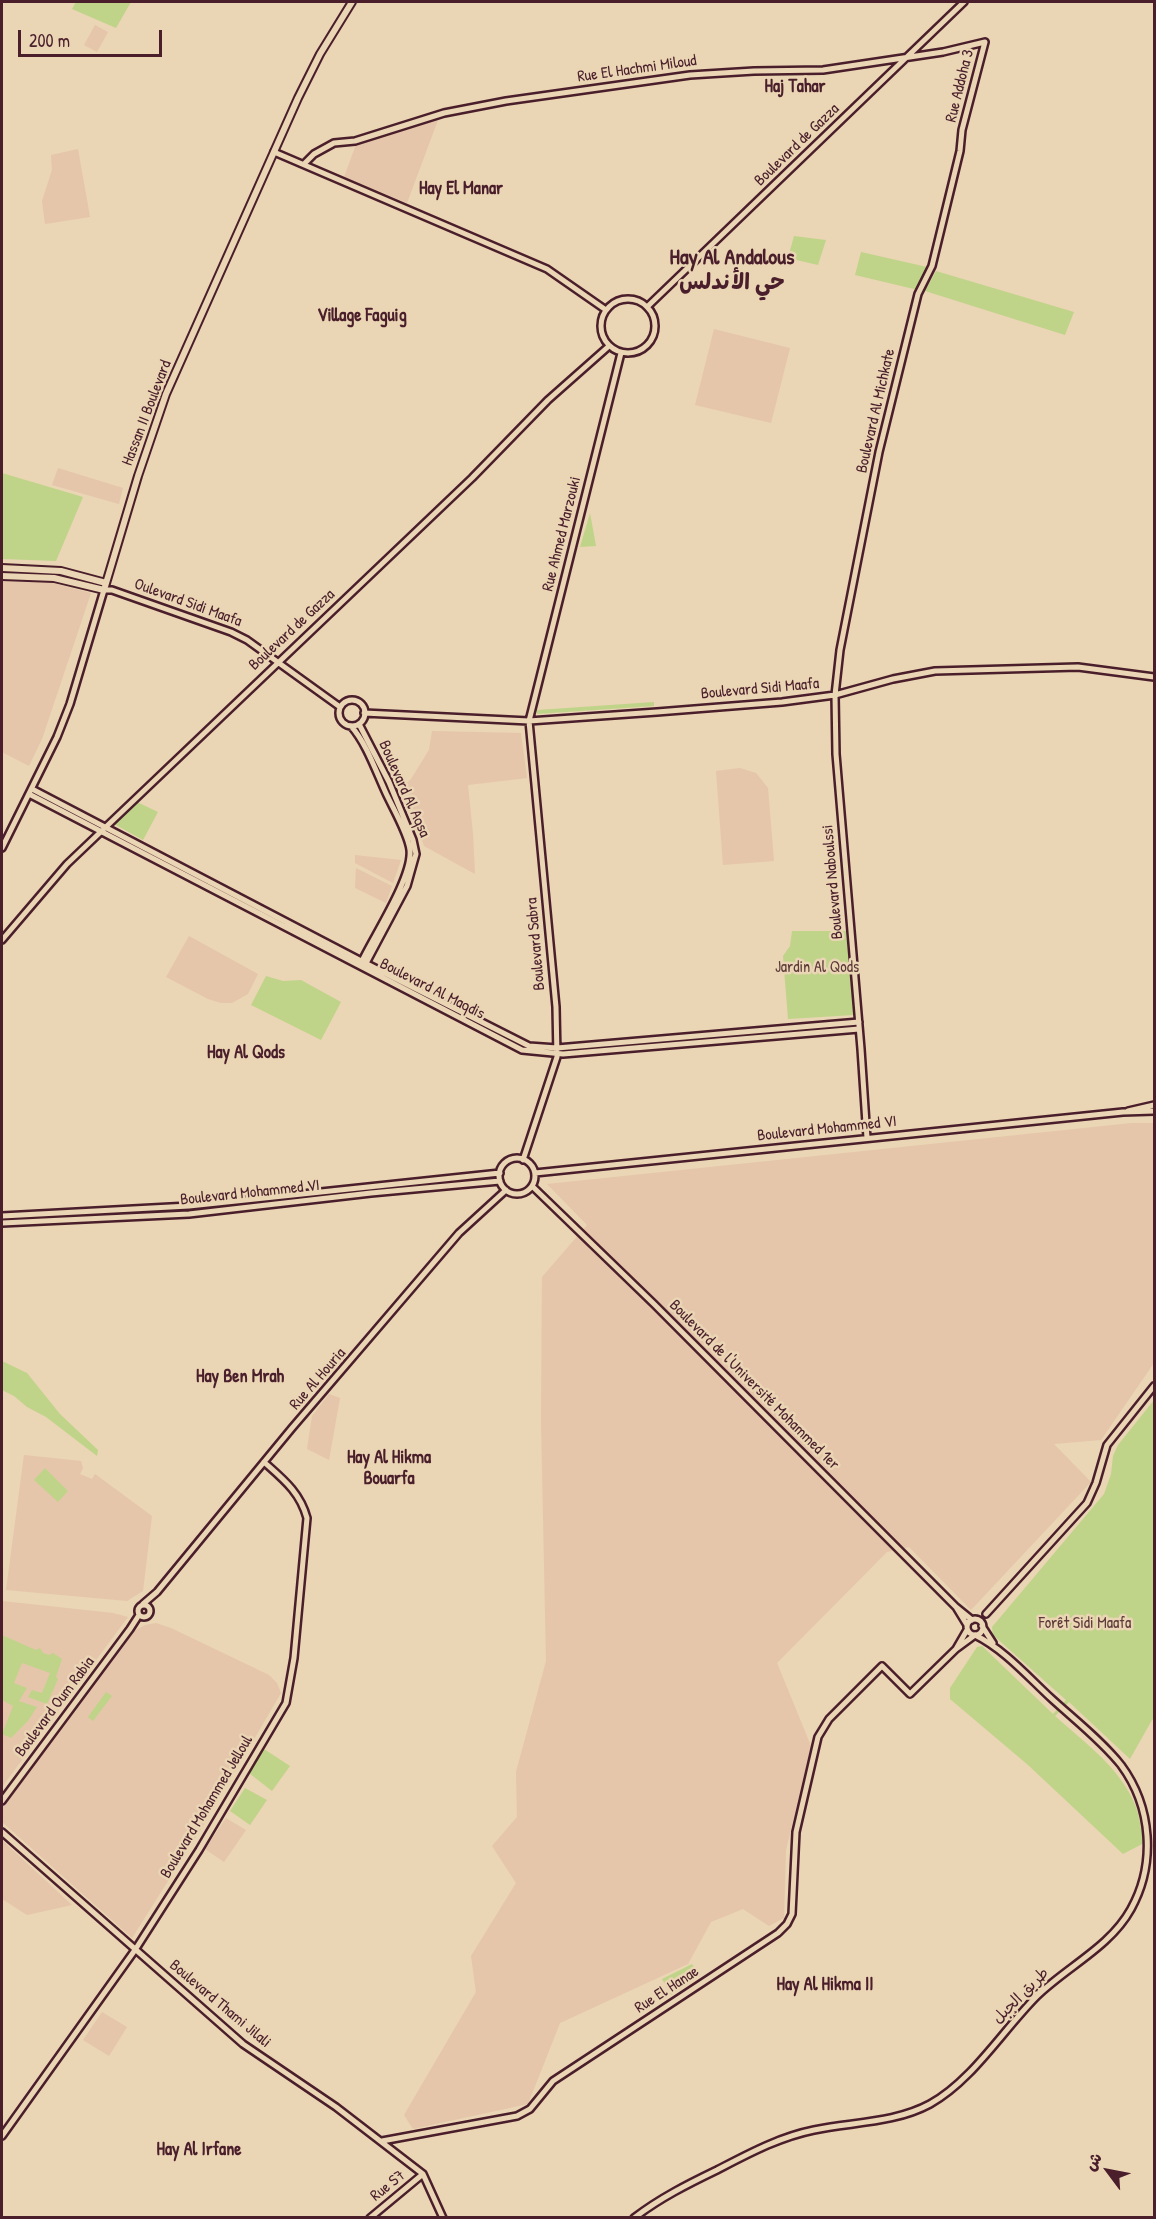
<!DOCTYPE html>
<html>
<head>
<meta charset="utf-8">
<style>
  body { margin:0 }
  #map { position:relative; width:1156px; height:2219px; overflow:hidden; background:#ead5b4; font-family:"Patrick Hand","Playpen Sans Arabic",sans-serif }
  canvas { display:block }
  .frame { position:absolute; inset:0; border:3px solid #4a1f2b; pointer-events:none }
  .north { position:absolute; left:1078px; top:2141px; width:60px; height:60px; -webkit-text-stroke:4px #ead5b4; paint-order:stroke; rotate:302deg; font-size:16px; font-weight:700; line-height:24px; text-align:center; color:#4a1f2b }
  .north::after { content:''; display:block; margin:auto; width:21px; height:27px; background:#4a1f2b; clip-path:polygon(50% 0,100% 100%,50% 72%,0 100%) }
  .scale { position:absolute; left:18px; top:30px; width:144px; height:27px; box-sizing:border-box; border:3px solid #4a1f2b; border-top:0; padding-left:8px; font-size:18px; line-height:21px; white-space:nowrap; color:#4a1f2b; -webkit-text-stroke:4px #ead5b4; paint-order:stroke }
</style>
</head>
<body>
<div id="map">
<canvas width="1156" height="2219"></canvas>
<div class="frame"></div>
<div class="north">ش</div>
<div class="scale">200 m</div>
</div>
<script>
const ctx = document.querySelector('canvas').getContext('2d');
ctx.lineJoin = 'round';
function paint(path, color) { ctx.fillStyle = color; ctx.fill(path, 'evenodd'); }
function strokePath(path, color, width, dash) { ctx.strokeStyle = color; ctx.lineWidth = width; ctx.lineCap = dash ? 'butt' : 'round'; ctx.setLineDash(dash || []); ctx.stroke(path); }
function label(font, color, halo, rows, align = 'center') {
  ctx.font = font + ' "Patrick Hand","Playpen Sans Arabic",sans-serif'; ctx.lineWidth = 5; ctx.setLineDash([]); ctx.textBaseline = 'middle'; ctx.strokeStyle = halo; ctx.fillStyle = color; for (const [text, x, y, turn = 0] of rows) {
    ctx.save(); ctx.translate(x, y); ctx.rotate((+turn || 0) * Math.PI / 180); ctx.textAlign = isNaN(turn) ? turn : align; if (halo) ctx.strokeText(text, 0, 0); ctx.fillText(text, 0, 0); ctx.restore();
  }
}
const built = new Path2D(`
  M95,25L108,32L97,52L84,45Z
  M438,120L407,203L344,177L357,142Z
  M78,149L90,217L45,224L42,201L52,170L51,155Z
  M714,329L790,348L771,423L695,405Z
  M58,468L123,488L119,504L52,485Z
  M2,581H46L91,593L42,739L29,766L2,752Z
  M432,731L521,733L527,778L468,785L473,834L475,874L424,846L402,787L411,779L429,750Z
  M740,768L756,773L768,788L774,861L723,865L716,771Z
  M355,855L401,860L393,883L355,863Z
  M356,868L392,886L386,903L355,888Z
  M189,936L258,974L248,994L232,1003H221L208,999L166,977Z
  M1132,1123H1154V1363L1101,1440L1054,1444L1091,1482L971,1610L909,1547L887,1552L777,1663L811,1746L786,1850L784,1918L769,1926L743,1909L711,1922L688,1964L560,2023L528,2104L413,2129L404,2115L476,1992L471,1956L516,1883L492,1846L517,1817L516,1772L546,1661L541,1420L542,1277L587,1225L547,1184Z
  M329,1394L340,1398L329,1460L307,1449L312,1416Z
  M24,1455L81,1461L83,1468L80,1474L92,1479L95,1474L152,1516L143,1591L127,1601L6,1590Z
  M2,1601L113,1613L128,1617L2,1787Z
  M156,1623L171,1628L269,1675L277,1683L281,1693L208,1818L132,1938L2,1822V1807L134,1631L145,1625Z
  M226,1818L246,1830L224,1862L205,1849Z
  M2,1840L72,1905L27,1915L2,1899Z
  M102,2012L127,2027L109,2056L83,2040Z`);
const green = new Path2D(`
  M76,2H131L116,28L72,9Z
  M794,236L826,240L818,265L788,258Z
  M861,252L927,267L918,290L855,275Z
  M936,271L1074,312L1065,335L925,291Z
  M2,473L83,497L56,561L2,559Z
  M590,513L596,546L580,547Z
  M654,702V706L537,714V710Z
  M137,802L158,812L143,840L114,824Z
  M792,931H846L854,1015L788,1019L783,956L790,946Z
  M266,976L283,981L301,980L341,1002L321,1040L251,1005Z
  M2,1361L27,1373L60,1414L98,1450L97,1456L46,1417L27,1407L14,1396L2,1390Z
  M1154,1400V1719L1152,1720L1130,1759L1069,1702L1055,1716C1085,1743 1121,1768 1136,1807C1140,1818 1141,1832 1144,1843L1123,1854L1028,1765L950,1699V1688L977,1647L982,1646L1053,1714L1066,1700L993,1635L992,1627L1104,1494L1111,1474L1113,1456L1118,1445Z
  M45,1468L68,1491L58,1502L34,1480Z
  M2,1635L36,1650L40,1648L43,1653L49,1655L53,1653L62,1659L56,1677L58,1679L47,1704L28,1697L32,1690L42,1693L50,1673L22,1663L14,1683L27,1688L19,1701L37,1707L28,1721L11,1738L2,1734L13,1706L2,1700Z
  M106,1692L112,1696L93,1721L88,1717Z
  M264,1749L290,1766L272,1791L249,1773Z
  M245,1788L267,1800L250,1825L230,1811Z
  M692,1964L700,1976L671,1995L662,1979Z`);
const secondary = new Path2D(`
  M274,152L547,269L606,310
  M304,164L314,154L334,143L355,141L444,113L506,101L690,75L754,71L823,70L943,52L985,42L962,130L960,151L932,266L918,294L879,452L840,650L835,695L836,754L861,1049L867,1138
  M601 326a27 27 0 1 1 54 0a27 27 0 1 1-54 0Z
  M647,307L964,2
  M339 713a13 13 0 1 1 26 0a13 13 0 1 1-26 0Z
  M364,713L529,721L657,712L782,702L835,695L893,679L935,671L1078,667L1154,677
  M359,724L389,782L413,840L416,854L407,886L365,965
  M351,726C366,743 375,769 385,791C392,807 408,833 410,850C413,877 373,937 361,963
  M32,789L365,963L529,1046L557,1048L859,1022
  M29,794L522,1050L563,1054L859,1029
  M2,848L57,737L70,704L104,590H112L231,632L247,640L340,707
  M2,940L67,864L472,478L548,400L609,346
  M1128,1111L1154,1105
  M499 1176a18 18 0 1 1 36 0a18 18 0 1 1-36 0Z
  M523,1160L557,1057L556,1007L529,721L621,353
  M535,1173L1123,1112L1154,1111
  M532,1186L654,1304L956,1607
  M2,1216L189,1206L500,1173
  M2,1223L189,1214L371,1193L500,1181
  M143,1604L157,1592L292,1428L459,1233L506,1190
  M138 1611a6 6 0 1 1 12 0a6 6 0 1 1-12 0Z
  M986,1614L1087,1503L1096,1483L1107,1445L1154,1386
  M967 1627a8 8 0 1 1 16 0a8 8 0 1 1-16 0Z
  M967,1625L956,1607L972,1620
  M982,1626L993,1643
  M967,1630L956,1649L975,1635
  M2,1801L130,1629L139,1615
  M2,1832L243,2044L336,2107L423,2174L443,2218
  M2,2136L135,1950L199,1850L286,1703L294,1658L307,1518C300,1492 283,1479 264,1462
  M382,2141L517,2116L530,2109L553,2081L778,1933L787,1924L792,1914L796,1832L818,1737L829,1719L882,1666L910,1694L956,1649
  M370,2218L423,2174
  M634,2218C660,2198 688,2184 717,2170C748,2154 779,2137 814,2130C852,2122 895,2123 930,2104C972,2081 1003,2030 1037,1996C1068,1966 1110,1947 1131,1909C1156,1864 1152,1807 1121,1765C1102,1741 1075,1720 1052,1699C1028,1677 1005,1650 975,1635`);
const primary = new Path2D(`
  M2,568L61,571L106,583
  M2,576L54,578L104,590L138,476L166,394L298,98L320,54L352,2`);
const streetNames = [
  ["Rue El Hachmi Miloud",637,69,-8],
  ["Rue Addoha 3",960,86,-76],
  ["Boulevard de Gazza",797,145,-44],
  ["Boulevard Al Michkate",876,411,-77],
  ["Hassan II Boulevard",147,413,-69],
  ["Rue Ahmed Marzouki",562,534,-76],
  ["Oulevard Sidi Maafa",188,603,20],
  ["Boulevard de Gazza",292,630,-43],
  ["Boulevard Sidi Maafa",760,689,-5],
  ["Boulevard Al Aqsa",404,789,66],
  ["Boulevard Naboulssi",833,882,-95],
  ["Boulevard Sabra",536,944,-95],
  ["Boulevard Al Maqdis",432,989,27],
  ["Boulevard Mohammed VI",827,1129,-6],
  ["Boulevard Mohammed VI",250,1193,-6],
  ["Rue Al Houria",318,1379,-49],
  ["Boulevard de l'Université Mohammed 1er",754,1385,45],
  ["Boulevard Oum Rabia",55,1707,-53],
  ["Boulevard Mohammed Jelloul",207,1807,-59],
  ["Rue El Hanae",667,1990,-33],
  ["طريق الجبل",1021,1996,-45],
  ["Boulevard Thami Jilali",220,2004,40],
  ["Rue S7",388,2186,-39]
];
const parkNames = [
  ["Jardin Al Qods",817,968],
  ["Forêt Sidi Maafa",1085,1624]
];
const neighbourhoodNames = [
  ["Haj Tahar",795,87],
  ["Hay El Manar",461,189],
  ["Village Faguig",362,316],
  ["Hay Al Qods",246,1053],
  ["Hay Ben Mrah",240,1377],
  ["Hay Al Hikma",389,1458],
  ["Bouarfa",389,1479],
  ["Hay Al Hikma II",825,1985],
  ["Hay Al Irfane",199,2150]
];
const districtNames = [
  ["Hay Al Andalous",732,258],
  ["حي الأندلس",732,283]
];
paint(built, '#e5c6aa');
paint(green, '#bfd489');
strokePath(secondary, '#4a1f2b', 10);
strokePath(primary, '#4a1f2b', 10);
strokePath(secondary, '#ead5b4', 5);
strokePath(primary, '#ead5b4', 6);
label('16px', '#4a1f2b', '#ead5b4', streetNames);
label('16px', '#5c3a39', '#ead5b4', parkNames);
label('bold 18px', '#4a1f2b', '#ead5b4', neighbourhoodNames);
label('bold 22px', '#4a1f2b', '#ead5b4', districtNames);
</script>
</body>
</html>
